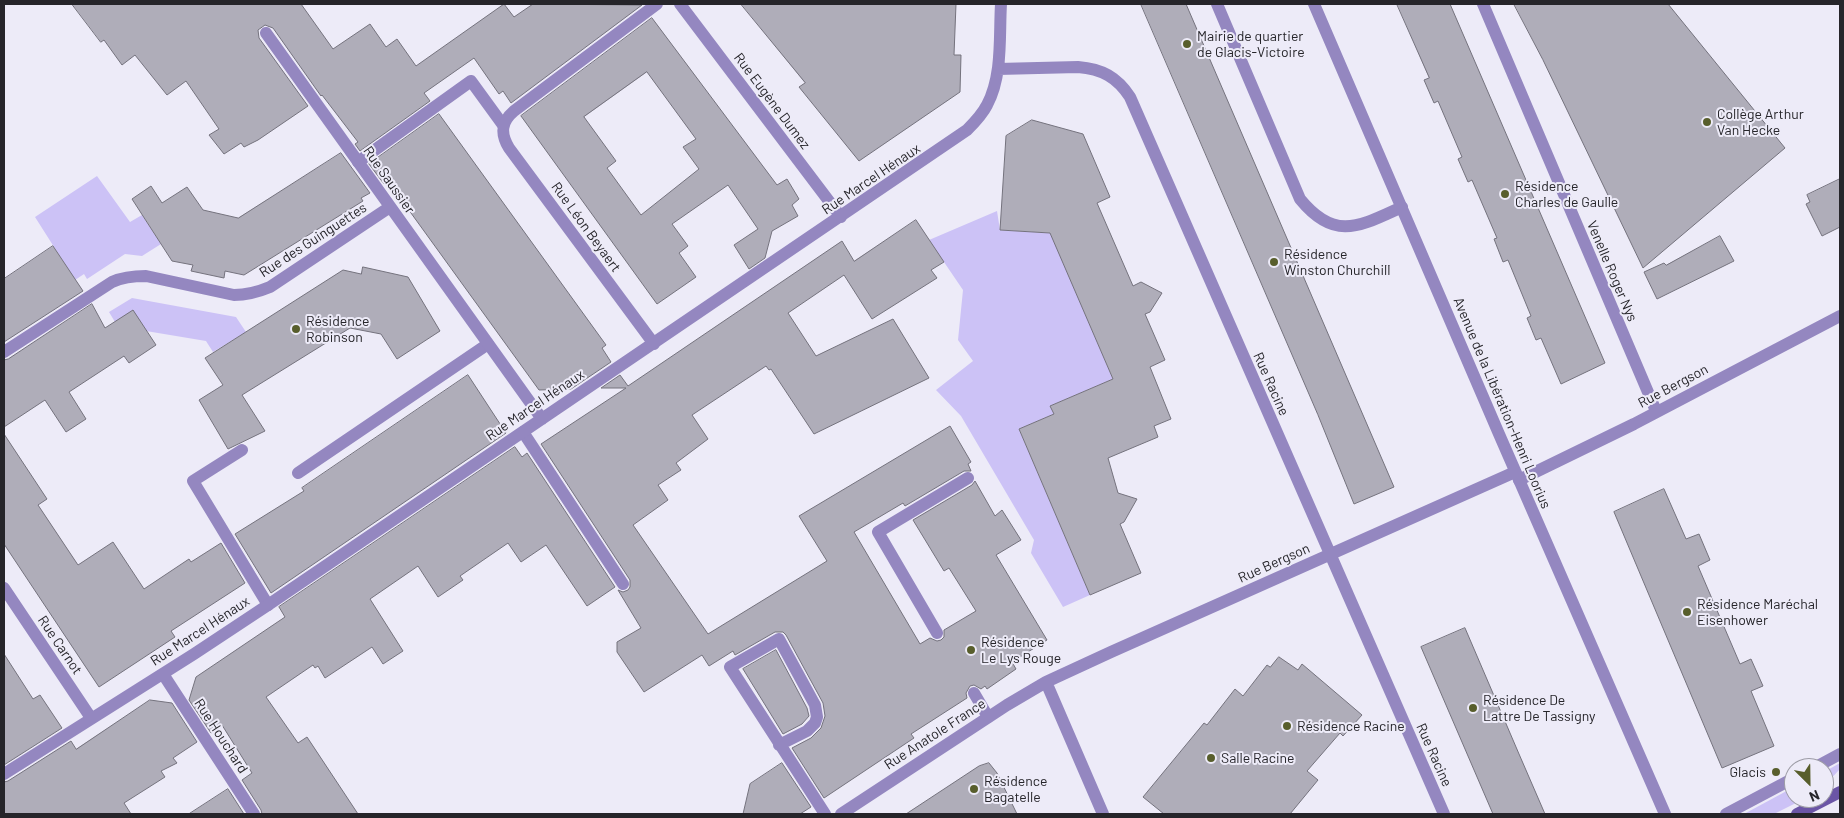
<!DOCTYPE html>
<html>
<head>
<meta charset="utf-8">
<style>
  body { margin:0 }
  #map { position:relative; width:1844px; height:818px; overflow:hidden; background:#edebf8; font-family:Barlow,sans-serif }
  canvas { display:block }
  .frame { position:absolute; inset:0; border:5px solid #26252a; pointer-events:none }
  .north { position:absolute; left:1784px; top:758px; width:50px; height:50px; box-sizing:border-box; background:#edebf8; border:1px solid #9d9ca6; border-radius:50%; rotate:157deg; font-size:14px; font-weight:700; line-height:20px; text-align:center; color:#26252a }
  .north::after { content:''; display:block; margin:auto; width:18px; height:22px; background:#585e2c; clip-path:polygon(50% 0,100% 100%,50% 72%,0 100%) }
</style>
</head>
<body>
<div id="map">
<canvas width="1844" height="818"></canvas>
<div class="frame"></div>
<div class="north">N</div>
</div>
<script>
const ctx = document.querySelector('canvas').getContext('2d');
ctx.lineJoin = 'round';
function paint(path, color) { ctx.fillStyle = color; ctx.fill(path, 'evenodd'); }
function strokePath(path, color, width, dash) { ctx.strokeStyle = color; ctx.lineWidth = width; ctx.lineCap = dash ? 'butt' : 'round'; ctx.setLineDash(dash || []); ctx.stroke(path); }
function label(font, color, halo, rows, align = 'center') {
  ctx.font = font + ' Barlow,sans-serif'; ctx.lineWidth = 4; ctx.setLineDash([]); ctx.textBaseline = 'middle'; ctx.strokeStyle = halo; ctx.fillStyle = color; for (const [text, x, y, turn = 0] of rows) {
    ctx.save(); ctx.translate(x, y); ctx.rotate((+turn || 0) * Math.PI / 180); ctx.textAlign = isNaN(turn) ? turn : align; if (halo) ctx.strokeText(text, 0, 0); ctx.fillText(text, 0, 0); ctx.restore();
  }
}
const green = new Path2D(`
  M97,176L130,222L142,215L161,244L142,256L125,254L87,279L84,274L75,280L35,217Z
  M997,211L1000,230L1051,233L1113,379L1050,406L1054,414L1019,429L1090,595L1063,607L1031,553L1034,540L961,416L936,390L973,361L958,340L963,290L929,240Z
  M132,298L236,317L246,332L213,352L206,341L146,331L115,322L109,312Z
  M1840,763V769L1824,786V772Z
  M1794,787V798H1806L1774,814H1744Z`);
const building = new Path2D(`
  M72,4H301L333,49L370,24L386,47L397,39L416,66L504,4L514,17L533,4L642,5L511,103L503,91L499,94L474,58L424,93L430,101L360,151L355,144L358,142L322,95L321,96L273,28L265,25L258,30L259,38L308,106L258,140L244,147L241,143L224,154L209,135L219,129L186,81L167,95L135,55L122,65L104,40L101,42Z
  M741,4H956L954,55H961L960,92L859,161L799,87L805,83Z
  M1141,4H1186L1394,487L1354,504L1318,415Z
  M1397,4H1450L1605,363L1561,384L1541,338L1536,340L1527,318L1531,316L1508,260L1503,262L1494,239L1497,238L1472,180L1468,182L1458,159L1462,157L1438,101L1434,103L1424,80L1429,78Z
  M1514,4H1668L1785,148L1643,268L1543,60Z
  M652,18L777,185L787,179L799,199L792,205L798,216L772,231L765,258L749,269L734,245L758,229L728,185L672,224L688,246L679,253L696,277L657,304L521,116ZM647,72L696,139L683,147L699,169L641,215L607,168L616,161L584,117Z
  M439,114L606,345L602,348L611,362L571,389L539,390L390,184L388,181L384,184L369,164Z
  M1032,120L1083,134L1110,197L1097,203L1133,286L1141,282L1162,293L1150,312L1145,314L1165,360L1150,367L1171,419L1154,426L1158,437L1108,458L1118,493L1137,499L1124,522L1120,524L1141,573L1090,595L1019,429L1054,414L1050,406L1113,379L1050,233L1000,230L1006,136Z
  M341,153L370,193L361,198L363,201L244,275L225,271L224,278L191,271L193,265L172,261L132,199L151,186L162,203L187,187L203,210L238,218Z
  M1840,179V227L1822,236L1806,204L1810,202L1807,195Z
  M916,220L944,262L931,270L937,278L872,319L844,275L788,313L816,356L893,319L929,378L814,434L771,369L769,370L766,366L692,415L708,439L676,463L681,470L658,485L668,500L633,525L708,634L827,561L799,516L950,426L971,462L968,464L971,471H964L905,506L903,503L854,532L920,644L930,638L937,641L941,640L944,637V630L976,611L949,568L944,571L913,520L972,485L975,481L995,516L1002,510L1021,540L996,555L1047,640L1012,662L1016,669L987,689L985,686L981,689L974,685L970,686L966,693L967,698L911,734L914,738L824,798L792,748L811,738L821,728L825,716L823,703L786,635L783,632H775L735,655L733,651L709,666L702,655L644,692L617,652V642L641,628L618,590L623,592L628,590L630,587V580L541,444L626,388H601L620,375L628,386L842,241L854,261Z
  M1720,236L1734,261L1657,299L1644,272L1664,263L1666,265Z
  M53,246L83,291L4,342V279Z
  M363,267L408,277L440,331L397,359L381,334L350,328L242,395L265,431L228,449L199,400L223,385L205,358L343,270L361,274Z
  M92,304L105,328L133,310L156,345L129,363L124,356L69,392L86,419L66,432L45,400L4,427V360L8,359Z
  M468,375L506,433L271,593L235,534L304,491L302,488Z
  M4,434L47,499L38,505L78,565L113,542L144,589L189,559L191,562L221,543L245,583L171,631L175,637L99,687L4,544Z
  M515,447L522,457L527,453L615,587L587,606L546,545L521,562L508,543L460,576L463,580L438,597L418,566L370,599L403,651L383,664L372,647L325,678L318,666L315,668L313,665L266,697L298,743L307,737L358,814H262L261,810L242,780L252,773L222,725L211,733L189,700L196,677L285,617L279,607Z
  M1664,489L1686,539L1699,534L1710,560L1698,566L1740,664L1751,659L1763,686L1751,691L1774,746L1722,768L1614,512Z
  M1465,628L1519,754L1545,814H1493L1421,647Z
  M776,650L807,708L809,716L802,724L783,734L743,669Z
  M4,654L33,699L40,695L62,728L4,765Z
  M1279,657L1298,670L1302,664L1362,715L1343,736L1340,733L1307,771L1318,780L1290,814H1164L1143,797L1204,723L1207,725L1235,689L1243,696L1267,665L1270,667Z
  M150,700L172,703L197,742L173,758L177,763L161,771L165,777L124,803L131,814H4V782L8,781L71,741L76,749Z
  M782,763L811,807L800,814H743L750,784Z
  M989,763L997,773L1017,814H906L979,766Z
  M228,789L244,814H189Z`);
const service = new Path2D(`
  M1217,4L1300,199C1335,242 1360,226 1402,207
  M358,162L471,81L503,125
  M523,432L623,584
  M242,450L193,481L268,605
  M298,473L488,344
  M937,633L878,532L968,478
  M974,693L988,717
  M779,745L807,731L815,723L817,717L815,705L779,639L730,667L825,814
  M1814,768L1840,754
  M1726,814L1794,778`);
const minor = new Path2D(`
  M680,4L841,217
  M1483,4L1656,411
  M266,33L542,419
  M998,69L1078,67C1102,69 1117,77 1130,97L1444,814
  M654,344L509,148C500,133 501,122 514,111L657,4
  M4,352L112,282C123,277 133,276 146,276L234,295C247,295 258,292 270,287L390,207
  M1519,480L1634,424L1840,316
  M4,588L91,718
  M163,674L254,814
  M1046,682L1103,814
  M4,774L194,654L268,605L967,130C975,122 982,115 987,105C1003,75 999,36 1001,4
  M841,814L1007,705L1046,682L1111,652L1515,472`);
const tertiary = new Path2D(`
  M1314,4L1499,434L1665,814`);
const secondary = new Path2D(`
  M1797,814L1840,792`);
const markers = [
  [1187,44,5,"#585e2c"],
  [1707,122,5,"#585e2c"],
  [1505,194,5,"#585e2c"],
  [1274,262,5,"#585e2c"],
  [296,329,5,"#585e2c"],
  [1687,612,5,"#585e2c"],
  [971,650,5,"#585e2c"],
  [1473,708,5,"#585e2c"],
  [1287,726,5,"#585e2c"],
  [1211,758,5,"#585e2c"],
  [1776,772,5,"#585e2c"],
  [974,789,5,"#585e2c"]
];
const poiNames = [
  ["Mairie de quartier",1197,36],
  ["de Glacis-Victoire",1197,52],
  ["Collège Arthur",1717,114],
  ["Van Hecke",1717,130],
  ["Résidence",1515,186],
  ["Charles de Gaulle",1515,202],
  ["Résidence",1284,254],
  ["Winston Churchill",1284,270],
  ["Résidence",306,321],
  ["Robinson",306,337],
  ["Résidence Maréchal",1697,604],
  ["Eisenhower",1697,620],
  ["Résidence",981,642],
  ["Le Lys Rouge",981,658],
  ["Résidence De",1483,700],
  ["Lattre De Tassigny",1483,716],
  ["Résidence Racine",1297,726],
  ["Salle Racine",1221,758],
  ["Glacis",1766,772,"right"],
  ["Résidence",984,781],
  ["Bagatelle",984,797]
];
const streetNames = [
  ["Rue Eugène Dumez",772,101,53],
  ["Rue Marcel Hénaux",871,179,-34],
  ["Rue Saussier",389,180,55],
  ["Rue Léon Beyaert",586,227,54],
  ["Rue des Guinguettes",313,240,-33],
  ["Venelle Roger Nys",1612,271,67],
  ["Rue Racine",1271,384,66],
  ["Rue Bergson",1673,386,-28],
  ["Avenue de la Libération-Henri Loorius",1502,403,67],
  ["Rue Marcel Hénaux",535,405,-34],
  ["Rue Bergson",1274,563,-24],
  ["Rue Marcel Hénaux",200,631,-33],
  ["Rue Carnot",60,645,56],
  ["Rue Anatole France",935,734,-33],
  ["Rue Houchard",221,736,57],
  ["Rue Racine",1434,755,66]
];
paint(green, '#ccc2f6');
paint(building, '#afadb9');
strokePath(building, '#74727d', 1);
strokePath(service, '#9487c0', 12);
strokePath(minor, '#9487c0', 12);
strokePath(tertiary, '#9487c0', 12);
strokePath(secondary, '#6b55a6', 12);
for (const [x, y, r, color] of markers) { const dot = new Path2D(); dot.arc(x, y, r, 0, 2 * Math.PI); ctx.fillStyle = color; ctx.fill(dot); strokePath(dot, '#edebf8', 2); }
label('14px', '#26252a', '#edebf8', poiNames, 'left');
label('14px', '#26252a', '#edebf8', streetNames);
</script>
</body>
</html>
